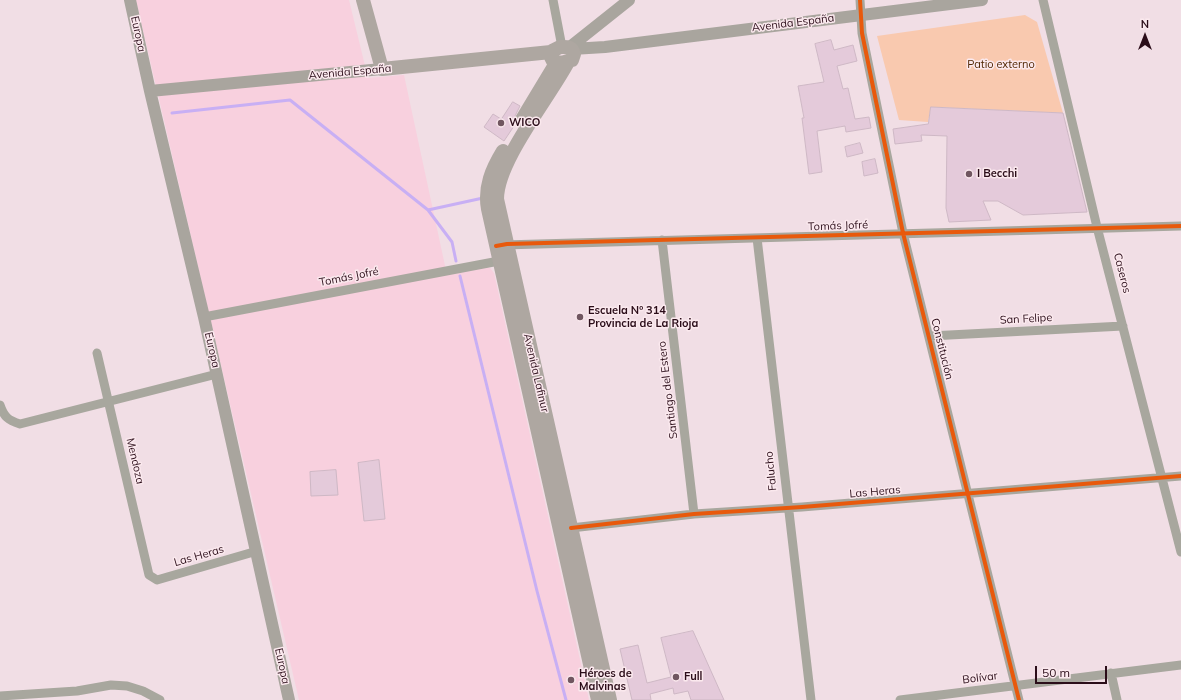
<!DOCTYPE html>
<html>
<head>
<meta charset="utf-8">
<style>
  body { margin:0 }
  #map { position:relative; width:1181px; height:700px; overflow:hidden; background:#f1dee5; font-family:Mulish,sans-serif }
  canvas { display:block }
  .north { position:absolute; left:1125px; top:16px; width:40px; height:40px; -webkit-text-stroke:3px #fbe9ee; paint-order:stroke; rotate:0deg; font-size:11px; font-weight:700; line-height:16px; text-align:center; color:#2b0d19 }
  .north::after { content:''; display:block; margin:auto; width:14px; height:18px; background:#2b0d19; clip-path:polygon(50% 0,100% 100%,50% 72%,0 100%) }
  .scale { position:absolute; left:1035px; top:666px; width:72px; height:18px; box-sizing:border-box; border:2px solid #2b0d19; border-top:0; padding-left:5px; font-size:12px; line-height:14px; white-space:nowrap; color:#2b0d19; -webkit-text-stroke:3px #fbe9ee; paint-order:stroke }
</style>
</head>
<body>
<div id="map">
<canvas width="1181" height="700"></canvas>
<div class="north">N</div>
<div class="scale">50 m</div>
</div>
<script>
const ctx = document.querySelector('canvas').getContext('2d');
ctx.lineJoin = 'round';
function paint(path, color) { ctx.fillStyle = color; ctx.fill(path, 'evenodd'); }
function strokePath(path, color, width, dash) { ctx.strokeStyle = color; ctx.lineWidth = width; ctx.lineCap = dash ? 'butt' : 'round'; ctx.setLineDash(dash || []); ctx.stroke(path); }
function label(font, color, halo, rows, align = 'center') {
  ctx.font = font + ' Mulish,sans-serif'; ctx.lineWidth = 3; ctx.setLineDash([]); ctx.textBaseline = 'middle'; ctx.strokeStyle = halo; ctx.fillStyle = color; for (const [text, x, y, turn = 0] of rows) {
    ctx.save(); ctx.translate(x, y); ctx.rotate((+turn || 0) * Math.PI / 180); ctx.textAlign = isNaN(turn) ? turn : align; if (halo) ctx.strokeText(text, 0, 0); ctx.fillText(text, 0, 0); ctx.restore();
  }
}
const built = new Path2D(`
  M136,0H349L368,78L404,75L447,275L487,267L490,268L494,273L589,700H299Z`);
const green = new Path2D(`
  M1025,15L1037,22L1063,113L931,107L928,122L899,120L877,36Z`);
const stream = new Path2D(`
  M172,113L290,100L428,210L452,242L456,261
  M428,210L483,198
  M460,276L537,591L566,700`);
const building = new Path2D(`
  M831,40L834,50L853,45L857,61L837,66L843,89L848,88L855,119L869,117L871,128L846,132L845,126L817,131L822,172L809,174L802,118H804L798,86L824,82L815,44Z
  M513,102L520,106L513,120L514,126L504,141L484,127L493,114L501,119Z
  M931,107L1063,113L1087,212L1023,215L998,201H983L991,220L949,222L946,208L947,136L921,135L922,141L895,144L893,129L928,124Z
  M860,143L863,153L847,157L845,147Z
  M875,159L878,173L864,176L862,162Z
  M379,460L385,519L364,521L358,463Z
  M336,470L338,495L311,496L310,472Z
  M693,631L724,700H691L688,691L674,694L673,688L650,694L651,700H632L620,649L638,645L647,683L671,677L661,638Z`);
const street = new Path2D(`
  M553,0L562,47
  M860,0L862,33L903,233L1019,700
  M1043,0L1097,227L1181,552
  M757,238L811,700
  M662,240L694,514
  M503,245L1181,226
  M204,317L499,261
  M930,336L1123,326
  M97,353L149,575L157,580L257,551
  M0,405C4,417 8,420 20,424L217,374
  M571,528L694,514L802,507L1181,476
  M1111,673L1117,700
  M0,696L77,691L111,685L127,686L143,691L160,700
  M900,700L1181,665`);
const secondary = new Path2D(`
  M130,0L150,91L204,317L289,700
  M570,47L629,0
  M572,49L605,47L982,0
  M150,91L382,69`);
const primary = new Path2D(`
  M363,0L382,69L551,52
  M560,47C566,47 572,46 574,54L572,60L561,63L553,61L551,57L552,51Z
  M568,62C549,98 497,161 497,199L610,700
  M521,121L556,63
  M503,151C492,169 484,187 488,209L598,700`);
const cycleway = new Path2D(`
  M860,0L862,33L903,233L1019,700
  M496,246L507,244L1181,226
  M571,528L694,514L802,507L1181,476`);
const markers = [
  [501,123,4,"#705660"],
  [969,174,4,"#705660"],
  [580,317,4,"#705660"],
  [676,677,4,"#705660"],
  [571,680,4,"#705660"]
];
const streetNames = [
  ["Avenida España",793,23,-7],
  ["Europa",138,34,78],
  ["Avenida España",350,72,-5],
  ["Tomás Jofré",838,226,-2],
  ["Caseros",1122,273,76],
  ["Tomás Jofré",349,277,-11],
  ["San Felipe",1026,319,-3],
  ["Constitución",942,349,76],
  ["Europa",212,350,77],
  ["Avenida Lafinur",536,373,77],
  ["Santiago del Estero",668,390,-97],
  ["Mendoza",135,461,77],
  ["Falucho",771,471,-96],
  ["Las Heras",875,492,-5],
  ["Las Heras",199,556,-16],
  ["Europa",282,666,78],
  ["Bolívar",980,678,-7]
];
const parkNames = [
  ["Patio externo",1001,65]
];
const poiNames = [
  ["WICO",509,123],
  ["I Becchi",977,174],
  ["Escuela Nº 314",588,311],
  ["Provincia de La Rioja",588,324],
  ["Héroes de",579,674],
  ["Malvinas",579,687],
  ["Full",684,677]
];
paint(built, '#f8d0de');
paint(green, '#f9c9af');
strokePath(stream, '#c8aff4', 3);
paint(building, '#e4cada');
strokePath(building, '#ceb8c5', 1);
strokePath(street, '#a8a79e', 9);
strokePath(secondary, '#a9a59e', 12);
strokePath(primary, '#aea7a1', 14);
strokePath(cycleway, '#e8590c', 4);
for (const [x, y, r, color] of markers) { const dot = new Path2D(); dot.arc(x, y, r, 0, 2 * Math.PI); ctx.fillStyle = color; ctx.fill(dot); strokePath(dot, '#fbe9ee', 1.5); }
label('11px', '#2b0d19', '#fbe9ee', streetNames);
label('11px', '#512600', '#fbe9ee', parkNames);
label('bold 11px', '#2b0d19', '#fbe9ee', poiNames, 'left');
</script>
</body>
</html>
